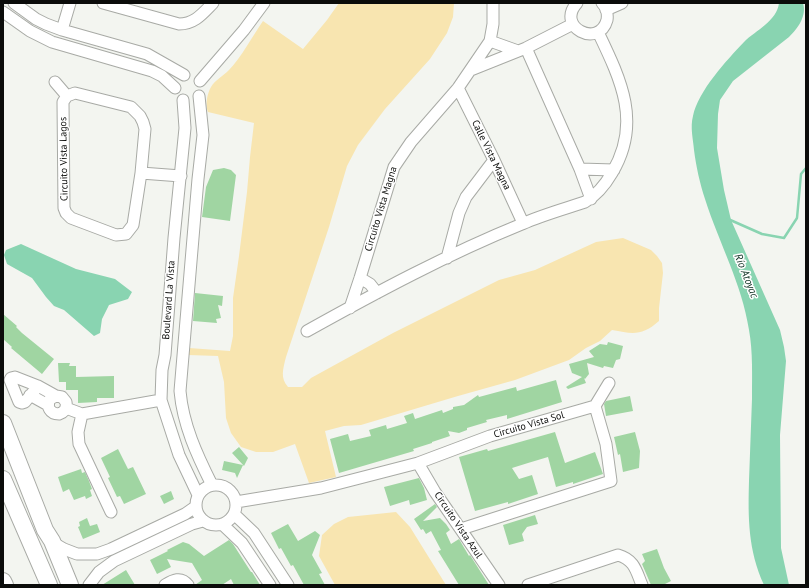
<!DOCTYPE html>
<html>
<head>
<meta charset="utf-8">
<style>
  body { margin:0 }
  #map { position:relative; width:809px; height:588px; overflow:hidden; background:#f3f5f0; font-family:"PT Sans",sans-serif }
  canvas { display:block }
  .frame { position:absolute; inset:0; border:4px solid #0b0c0a; pointer-events:none }
</style>
</head>
<body>
<div id="map">
<canvas width="809" height="588"></canvas>
<div class="frame"></div>
</div>
<script>
const ctx = document.querySelector('canvas').getContext('2d');
ctx.lineJoin = 'round';
function paint(path, color) { ctx.fillStyle = color; ctx.fill(path, 'evenodd'); }
function strokePath(path, color, width, dash) { ctx.strokeStyle = color; ctx.lineWidth = width; ctx.lineCap = dash ? 'butt' : 'round'; ctx.setLineDash(dash || []); ctx.stroke(path); }
function label(font, color, halo, rows, align = 'center') {
  ctx.font = font + ' "PT Sans",sans-serif'; ctx.lineWidth = 3; ctx.setLineDash([]); ctx.textBaseline = 'middle'; ctx.strokeStyle = halo; ctx.fillStyle = color; for (const [text, x, y, turn = 0] of rows) {
    ctx.save(); ctx.translate(x, y); ctx.rotate((+turn || 0) * Math.PI / 180); ctx.textAlign = isNaN(turn) ? turn : align; if (halo) ctx.strokeText(text, 0, 0); ctx.fillText(text, 0, 0); ctx.restore();
  }
}
const green = new Path2D(`
  M339,3H454L453,17L447,33L430,59L385,109L358,145L347,166L329,227L286,357C283,369 280,378 288,387H302L311,378L393,333L499,280L535,270L596,242L623,238L651,250L657,256L662,263L663,273L659,308V321C642,336 633,334 612,330L600,341L586,348L569,360L515,380L458,396L361,425L344,426L325,431L336,477L309,483L295,444L273,452H256L241,447L231,433L226,418L224,382L218,356L188,355L189,348L230,351L233,336V298L239,256L247,192L250,157L254,123L208,112C205,105 207,94 211,87C215,80 223,76 229,70C241,58 253,35 263,21L303,49L327,20Z
  M396,512L410,527L446,585H335L319,556L322,535L334,524L348,517Z`);
const water = new Path2D(`
  M779,3H803C807,16 798,28 789,37L733,81L720,100L718,114L717,148L724,190L731,220L780,330L784,347L786,361L780,435L781,548L789,585H764C748,550 748,518 749,481C750,453 751,426 752,399C752,376 753,352 749,330C742,284 719,243 705,199C700,184 696,166 694,150C693,139 690,127 693,116C698,91 727,60 744,42C756,30 777,21 779,3Z
  M21,244L76,269L115,279L132,292L128,299L109,305L102,319L100,333L94,336L64,310L54,306L46,297L32,278L7,264L4,255L6,250Z`);
const stream = new Path2D(`
  M728,219L762,234L784,238L797,218L801,174L806,168`);
const building = new Path2D(`
  M224,168L231,170L236,175L230,221L202,217L206,187L213,170Z
  M195,293L223,296L222,306L218,305L221,318L216,319L217,323L193,321Z
  M3,314L17,326L16,327L22,333L54,359L42,374L11,348L12,347L3,339Z
  M608,342L623,346L620,359L616,360L613,368L604,366L603,368L587,363L589,374L585,379L584,378L586,383L568,389L566,387L582,377L572,373L569,364L594,357L589,351L600,344L607,345Z
  M58,363H70L69,366H76V377L114,376V398H97V402L78,403V390H66V382H59Z
  M556,380L562,402L507,419V415L486,420L487,422L467,428V430L459,433L448,431L450,436L432,442V443L413,449L414,451L339,473L330,439L348,434L350,441L371,436L369,430L386,425L387,429L407,423L404,416L413,413L415,419L442,410L443,413L453,409V407L464,405L478,395L479,397L516,387L517,391Z
  M630,396L633,411L606,416L604,404L606,401Z
  M555,432L565,463L595,452L603,474L573,484V482L556,487L548,457L528,463L512,468L519,479L532,475L538,494L508,504V502L475,511L459,457L487,449L488,451Z
  M635,432L640,451L639,468L623,472L620,454L618,455L614,437Z
  M239,447L248,458L244,466L232,453Z
  M118,449L128,469L133,467L146,494L124,504L120,496L117,497L108,478L110,477L101,458Z
  M224,461L243,465L237,478L235,473L222,470Z
  M81,469L82,473L85,472L89,481L92,489L90,490L92,496L86,499L85,496L74,500L69,489L63,492L58,477Z
  M419,478L424,488L427,500L410,505L409,500L390,506L384,487Z
  M171,491L174,499L164,504L160,496Z
  M435,504L437,507L423,521L440,518L446,524L450,530L446,533L451,544L459,539L469,556L470,555L489,585H459L438,551L441,550L431,531L426,534L423,529L421,530L414,519Z
  M535,515L538,524L527,527L522,534L524,541L509,545L503,525Z
  M87,518L90,526L97,524L100,532L83,539L78,527L80,526L79,522Z
  M288,524L298,541L315,531L320,535L312,555L322,573L319,574L325,585H304L293,565L291,566L281,548L279,549L271,533Z
  M229,540L233,544L251,572H252L260,585H234L231,579L222,585H195L202,580L192,563L167,559L171,567L157,574L150,560L168,551L167,550L183,542L189,544L204,556Z
  M657,549L664,568L671,581L663,585H651L642,564L645,561L642,554Z
  M126,570L135,585H102Z`);
const minor = new Path2D(`
  M14,3L36,19L46,24L62,30L147,54L184,75
  M103,3L179,24C195,24 203,13 213,3
  M577,3C555,27 599,49 607,20C608,14 606,7 602,3
  M606,10L622,3
  M3,12L30,31L52,42L152,71L162,76L175,88
  M62,30L70,3
  M490,41L518,51
  M526,48L580,169L591,199
  M471,70L526,48L573,24
  M200,81L244,30L264,3
  M55,82L67,96L75,93L131,107L140,116L143,122L145,129L141,173L133,225L126,234L116,235L71,218L66,213L64,208L63,102L67,96
  M458,88L494,160L523,223
  M199,96L203,135L198,179L180,391C183,425 197,455 212,485
  M183,100L185,128L174,238L165,355L162,370L161,400L179,455L198,495
  M580,169L614,170
  M141,173L181,176
  M447,258L459,213L466,197L494,160
  M360,278L370,284L377,293
  M350,308L360,278L394,167L411,142L458,88L490,41L493,24V3
  M307,331C377,292 448,254 522,224C542,215 564,209 585,202C597,195 605,185 612,173C642,123 621,80 598,32
  M38,386L25,402L22,403L19,402L10,380L11,378L15,377L38,386L56,396L62,397L66,402C67,408 65,412 59,414C50,414 46,407 50,399L56,396
  M30,395L48,405
  M595,406L606,444L611,481
  M595,406L609,383
  M66,408L82,414L161,400
  M82,414L78,432L79,444L111,512
  M418,463L435,492L499,585
  M196 505a20 20 0 1 1 40 0a20 20 0 1 1-40 0Z
  M236,502L321,488L418,463L490,436L595,406
  M234,514L254,533L288,585
  M222,524L242,543L270,585
  M461,529L611,481
  M52,542L64,549L77,554H97L111,549L185,514L195,507
  M89,585L99,572L114,561L192,524L203,521
  M165,585C173,580 181,576 188,585
  M528,585L618,555C635,560 636,571 642,585`);
const highway = new Path2D(`
  M3,423L45,530L52,541L70,585
  M3,479L49,585
  M3,581L5,585`);
const streetNames = [
  ["Calle Vista Magna",491,155,64],
  ["Circuito Vista Lagos",64,159,-91],
  ["Circuito Vista Magna",381,209,-73],
  ["Boulevard La Vista",169,300,-86],
  ["Circuito Vista Sol",529,425,-16],
  ["Circuito Vista Azul",458,525,56]
];
const waterNames = [
  ["Río Atoyac",746,276,68]
];
paint(green, '#f8e5b0');
paint(water, '#89d4b1');
strokePath(stream, '#89d4b1', 2.5);
paint(building, '#a0d5a2');
strokePath(minor, '#a8aaa5', 13);
strokePath(highway, '#a8aaa5', 18);
strokePath(minor, '#fff', 11);
strokePath(highway, '#fff', 16);
label('10px', '#0b0c0a', '#fff', streetNames);
label('italic 11px', '#0d3022', '#fff', waterNames);
</script>
</body>
</html>
